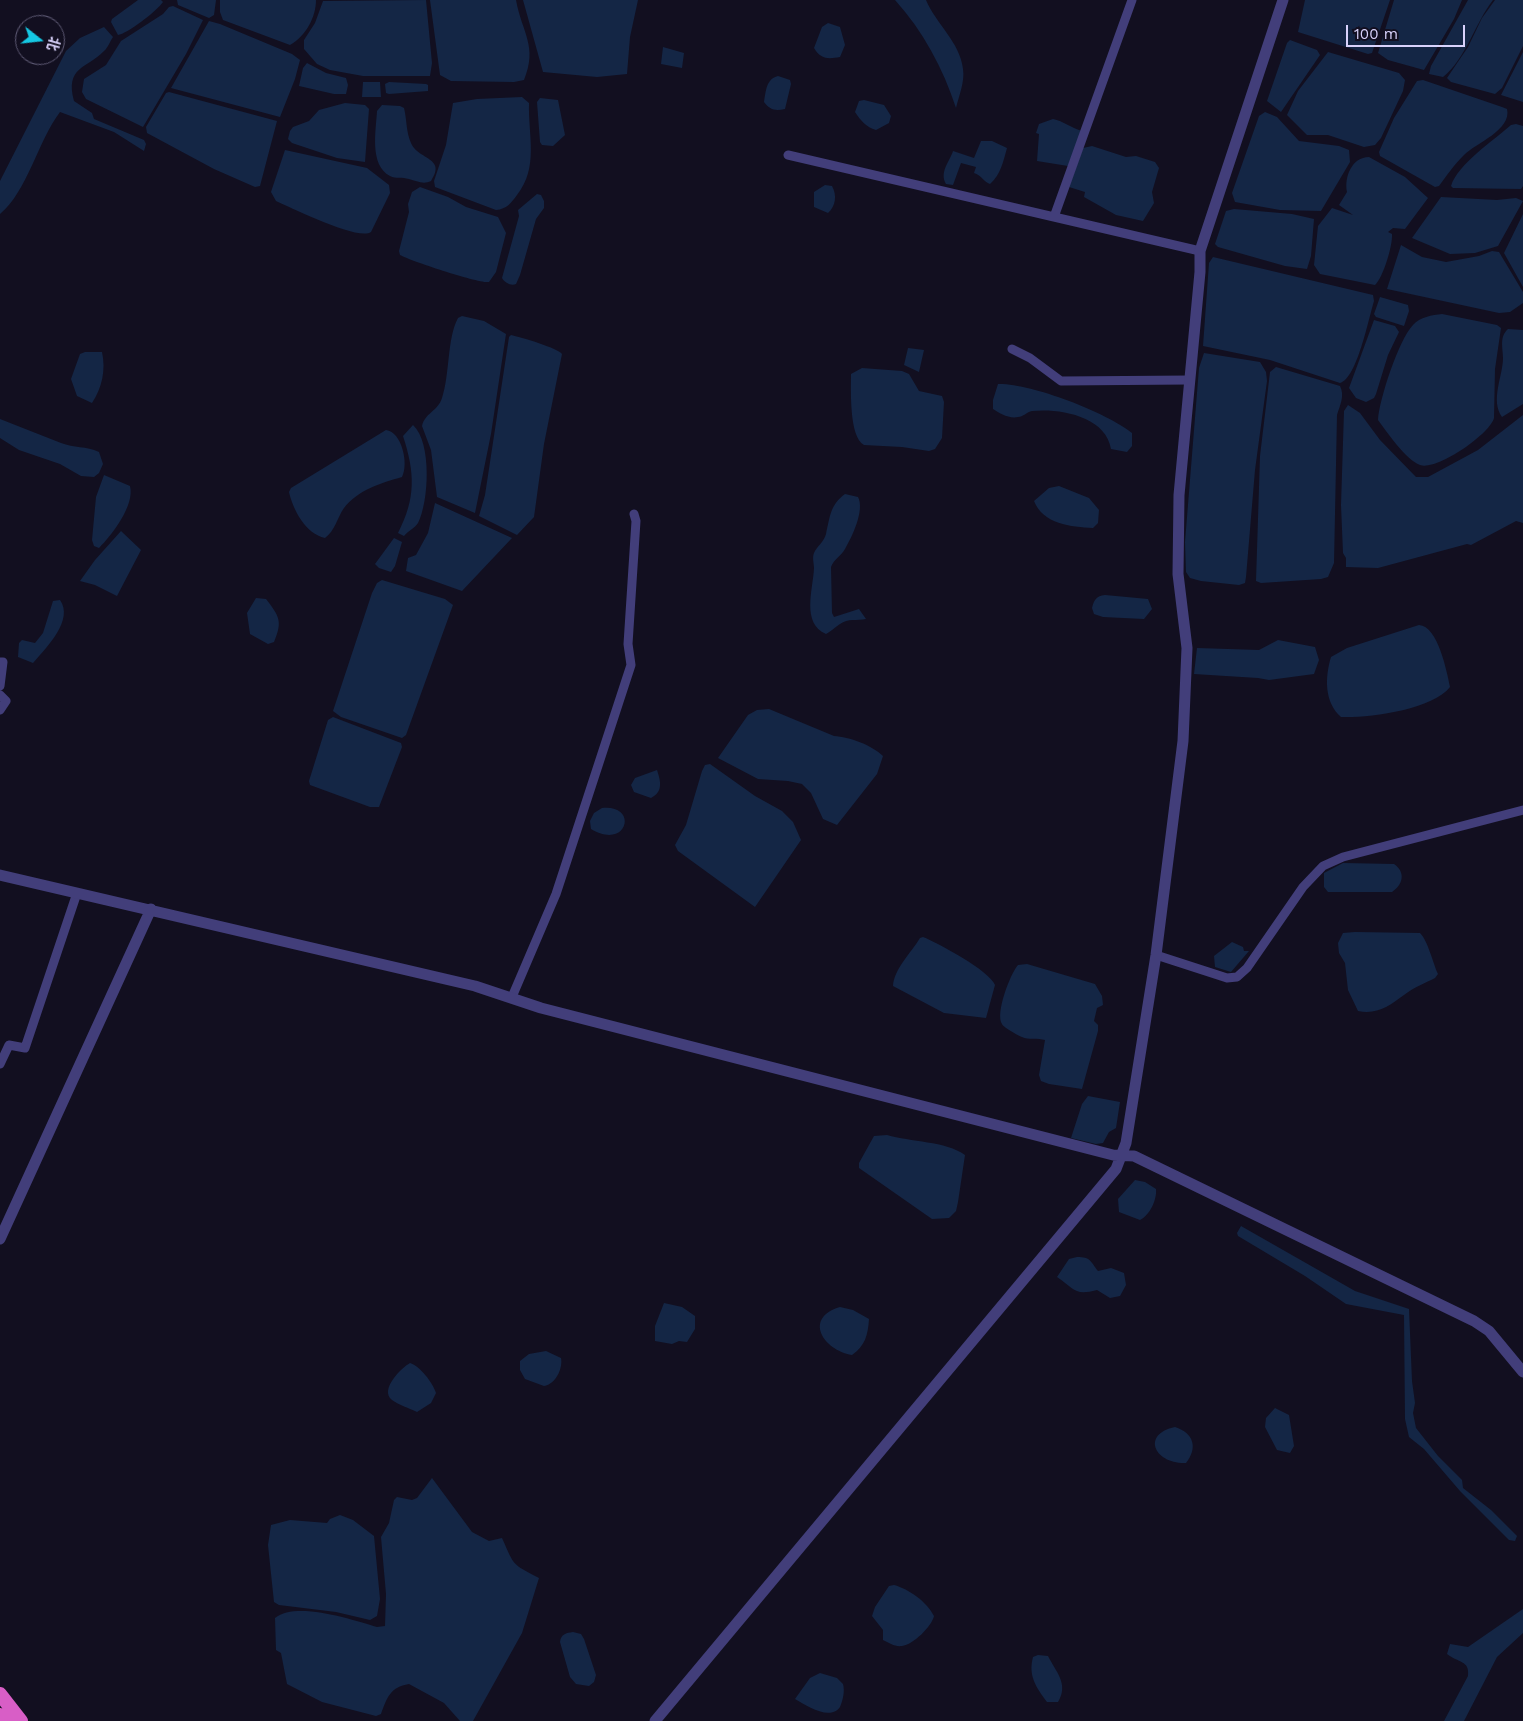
<!DOCTYPE html>
<html>
<head>
<meta charset="utf-8">
<style>
  body { margin:0 }
  #map { position:relative; width:1523px; height:1721px; overflow:hidden; background:#120f20; font-family:"Work Sans","Noto Sans SC",sans-serif }
  canvas { display:block }
  .north { position:absolute; left:15px; top:15px; width:50px; height:50px; box-sizing:border-box; background:#120f20; border:1px solid #615d78; border-radius:50%; rotate:106deg; font-size:14px; font-weight:700; line-height:20px; text-align:center; color:#d8d2fb }
  .north::after { content:''; display:block; margin:auto; width:18px; height:22px; background:#15c8e3; clip-path:polygon(50% 0,100% 100%,50% 72%,0 100%) }
  .scale { position:absolute; left:1346px; top:25px; width:119px; height:22px; box-sizing:border-box; border:2px solid #d8d2fb; border-top:0; padding-left:6px; font-size:15px; line-height:18px; white-space:nowrap; color:#d8d2fb; -webkit-text-stroke:4px #120f20; paint-order:stroke }
</style>
</head>
<body>
<div id="map">
<canvas width="1523" height="1721"></canvas>
<div class="north">北</div>
<div class="scale">100 m</div>
</div>
<script>
const ctx = document.querySelector('canvas').getContext('2d');
ctx.lineJoin = 'round';
function paint(path, color) { ctx.fillStyle = color; ctx.fill(path, 'evenodd'); }
function strokePath(path, color, width, dash) { ctx.strokeStyle = color; ctx.lineWidth = width; ctx.lineCap = dash ? 'butt' : 'round'; ctx.setLineDash(dash || []); ctx.stroke(path); }
const water = new Path2D(`
  M138,0H161L163,2C157,11 127,34 118,35L111,22L112,19Z
  M177,0H216L214,15L209,18L178,5Z
  M220,0H316C316,17 306,36 290,45L223,20L220,12Z
  M426,0L432,63L430,76H363L330,70L317,64L304,49V40L315,23L323,1Z
  M430,0H516C522,33 538,46 524,80L514,82L451,81L440,75Z
  M523,0H638L630,37L627,74L597,77L543,72Z
  M895,0H926C936,24 960,42 963,69C965,81 959,96 956,108C943,68 923,31 895,0Z
  M1305,0H1390L1372,53L1368,54L1298,32Z
  M1394,0H1462L1454,19L1424,70L1388,60L1378,53Z
  M1468,0H1493C1475,23 1466,59 1443,77L1429,74L1431,66Z
  M1495,0H1523V46L1502,88L1495,94L1451,82L1447,78L1468,47L1482,18Z
  M173,6L203,20L186,54L143,127L86,99L82,92L84,79L106,65L121,41L163,14L169,7Z
  M209,21L220,24L292,54L300,60L295,79L280,117L171,88Z
  M828,23L840,27L845,45L840,57C829,59 821,60 814,48L822,27Z
  M104,27L113,37C110,41 108,48 104,51C86,69 65,67 74,101L92,113L94,119L144,140L146,144L144,151L114,132L60,112C38,141 27,192 0,214V181L66,51L80,38Z
  M1290,40L1317,50L1320,55L1281,112L1267,101L1287,43Z
  M663,47L684,53L682,68L661,64Z
  M1328,52L1399,73L1405,80L1403,91L1381,138L1375,145L1364,147L1328,135H1307L1287,115L1298,91Z
  M1523,52V102L1501,95Z
  M307,63L326,73L346,78L348,85L346,94H334L299,86L303,68Z
  M778,76L790,80L791,84L785,109C775,111 770,110 764,102C766,91 766,79 778,76Z
  M1423,80L1502,107L1507,109C1512,130 1476,143 1464,155C1454,165 1447,175 1439,186L1435,187L1380,156L1379,152L1394,118L1417,81Z
  M363,82H380L381,97H362Z
  M389,82L426,84L428,85V91L389,94L386,93L385,84Z
  M169,92L277,121L260,186L255,187L214,169L147,133L146,127L166,93Z
  M522,97L529,103C528,136 539,167 517,195C511,203 507,209 496,210L435,187L434,181L446,145L453,103L477,99Z
  M540,98L558,100L565,135L553,146L542,145L540,142L537,102Z
  M864,100L884,105L891,116L889,123L876,130C866,127 861,121 855,112L859,101Z
  M345,103L365,105L369,109L365,162L337,158L292,143L288,139L290,131L293,127L309,121L319,110Z
  M382,105L400,106L404,108C407,120 406,132 411,143C418,160 447,157 431,181C423,185 417,181 409,179C402,177 396,179 390,176C369,165 376,130 377,111Z
  M1265,112L1277,117L1299,141L1339,146L1349,150L1350,162L1321,211L1280,210L1235,202L1232,193L1259,116Z
  M1053,119C1063,121 1072,128 1082,131L1068,166L1037,161L1039,134L1036,133L1039,124Z
  M1516,124L1523,126V186L1521,189L1453,188L1451,186C1458,164 1493,141 1511,125Z
  M981,141H992L1007,148C1003,162 1001,174 990,184C984,182 981,175 974,173L976,167L961,163L953,185L946,184C939,172 950,161 953,151L974,158Z
  M1092,146L1126,157L1136,156L1155,162L1159,168L1152,192L1154,203L1143,221L1116,215L1084,197L1085,192L1069,187L1083,148Z
  M285,150L367,168L389,185L390,193L371,232C358,241 292,208 276,201L271,192Z
  M1369,157L1405,177L1428,198L1405,229L1393,228L1388,232L1392,234C1393,245 1383,278 1375,285L1320,274L1314,265L1318,226L1332,208L1353,215L1339,205L1347,192C1344,177 1352,157 1369,157Z
  M825,185L832,186C837,195 836,206 828,213L814,207V192Z
  M420,187L448,197L466,207L498,217L506,233L496,272L489,282C480,284 411,261 400,255L399,251L409,212L408,204L412,192Z
  M537,194L541,195L544,201V208L536,219L520,275L516,284C511,286 505,283 502,278L519,216L518,210Z
  M1441,197L1497,200L1516,198L1523,201L1498,246L1475,253L1450,254L1412,238Z
  M1234,209L1292,214L1314,219L1311,256L1307,269L1285,266L1218,247L1215,244L1226,211Z
  M1523,214V287L1504,253Z
  M1401,245L1422,257L1446,262L1479,256L1492,251L1499,252L1523,292V303L1510,312L1499,313L1387,289Z
  M1213,257L1373,295L1374,301C1369,317 1357,379 1340,383L1270,360L1203,346L1209,263Z
  M1380,297L1408,305L1409,311L1404,326L1376,317L1374,314Z
  M1442,314L1497,325L1501,328L1495,369L1494,418C1490,434 1437,471 1420,465C1406,460 1387,432 1378,420C1379,400 1399,339 1413,325C1420,317 1432,315 1442,314Z
  M462,316L484,321L506,334L491,434L475,513L437,497L431,450L422,426C425,413 438,411 442,398C450,374 447,338 458,318Z
  M1374,320L1395,326L1399,332L1388,355L1376,394L1374,398L1366,402L1356,398L1349,388Z
  M1508,329L1523,330V404L1502,417C1490,400 1503,376 1503,358C1503,348 1499,337 1508,329Z
  M511,335C520,337 558,348 562,354L544,444L534,517L517,535L479,516L485,495L509,337Z
  M908,348L924,350L919,372L904,365Z
  M85,352H102C106,370 102,388 92,403L77,396L71,379L80,354Z
  M1204,353L1260,362L1266,372L1267,381L1255,470L1246,577L1245,583L1239,585L1201,581L1190,578L1186,572L1185,542L1199,368Z
  M1276,367L1340,386C1345,396 1340,405 1337,415L1334,563L1328,577L1321,579L1261,583L1256,581L1260,456L1270,372Z
  M862,368L902,371L909,374L919,391L942,396L944,402L942,438L935,449L929,451L902,447L864,445C849,437 851,390 851,374Z
  M998,384C1030,383 1106,412 1132,433V446L1127,452L1111,449C1106,416 1059,408 1032,411C1027,412 1023,417 1018,417C1009,419 999,413 993,409V400Z
  M1348,405L1360,413L1380,440L1416,477H1428L1478,450L1523,415V523L1516,521L1471,545L1467,544L1378,568L1346,567V558L1343,553L1341,505L1344,411Z
  M0,419L61,443C74,448 86,446 99,452L103,464L99,473L94,477L81,476L60,464L19,450L0,438Z
  M413,425C432,442 429,502 418,523C415,528 408,531 404,536L398,533C416,498 415,473 403,436Z
  M386,430C402,432 409,464 402,477C381,483 358,490 344,508C337,518 335,531 325,538C306,534 293,510 289,492L291,488Z
  M104,475L130,486C135,505 112,535 99,548L94,546L92,540L96,497Z
  M1059,486L1089,498L1099,510L1098,523L1093,528C1071,527 1043,524 1034,501L1049,488Z
  M845,494L858,497C865,510 852,537 845,549C841,556 834,559 831,567L832,613L834,617L859,609L866,619C857,621 848,618 840,624C835,627 832,631 826,634C801,623 813,590 814,568C814,564 812,557 814,553C817,546 824,542 826,534C830,517 830,505 845,494Z
  M435,503L512,538L462,591L406,571L408,558L416,555L428,533Z
  M121,531L141,550L117,596L95,585L80,581L95,560Z
  M394,538L402,542L395,566L391,572L379,568L375,564Z
  M382,580L445,599L453,605L406,735L402,738L341,717L333,711L372,593L377,583Z
  M1105,595L1148,599L1152,609L1144,619L1103,617L1094,614L1092,608C1094,600 1096,596 1105,595Z
  M256,598L266,599C279,616 283,621 274,642L268,644L250,634L247,613Z
  M60,600C74,620 47,647 33,663L18,657L19,643L22,640L35,643L43,633L53,601Z
  M1419,625C1438,626 1447,672 1450,687C1432,710 1369,718 1341,717C1324,702 1325,677 1331,657L1347,648Z
  M1278,640L1315,647L1319,660L1314,674L1269,680L1258,678L1194,674L1197,648L1259,650Z
  M769,709L834,736C849,737 872,745 883,756L877,774L837,825L823,819L811,793L802,784L788,781L758,779L718,758L748,715L757,710Z
  M333,717L401,743L402,747L379,807H370L310,785L309,781L328,720Z
  M710,764L755,796L782,811L793,822L801,840L755,907L678,851L675,845L686,825L702,771L705,765Z
  M657,770C661,782 663,792 651,798L634,792L631,785L635,778Z
  M602,808C639,804 628,851 591,829L590,821L594,813Z
  M1343,863L1394,864C1406,872 1403,885 1392,892H1328L1324,887V873Z
  M1355,932L1420,933C1428,941 1433,963 1438,974L1435,978C1425,983 1413,988 1404,995C1389,1006 1377,1015 1358,1011L1348,990L1345,963L1339,953L1338,943L1343,933Z
  M923,937C938,943 990,971 995,985L986,1018L944,1013L893,986C894,969 911,953 920,938Z
  M1232,942L1243,947L1244,951H1249L1231,972L1215,967L1214,956Z
  M1027,964L1095,984L1102,996L1103,1005L1097,1008L1094,1021L1098,1025V1031L1082,1089L1049,1084L1041,1081L1039,1075L1045,1040C1038,1038 1028,1040 1022,1037C1019,1036 1003,1027 1002,1024C995,1014 1010,974 1018,965Z
  M1088,1096L1120,1102L1116,1128L1109,1132L1103,1143L1096,1144L1071,1138L1082,1104Z
  M887,1135C910,1142 946,1141 965,1155L958,1202L956,1211L949,1218L932,1219L859,1168V1163L874,1136Z
  M1135,1180L1145,1182L1156,1189C1157,1200 1150,1215 1140,1220L1119,1212L1118,1199Z
  M1241,1226L1355,1291L1409,1309L1412,1381L1415,1403L1413,1413L1416,1428L1438,1456L1462,1480L1463,1488L1491,1510L1517,1536L1515,1541L1509,1540L1460,1491L1424,1449L1409,1437L1405,1419L1404,1315L1346,1304L1305,1276L1238,1236L1237,1233Z
  M1077,1257C1091,1257 1090,1261 1098,1271L1111,1268L1124,1273L1126,1285L1120,1296L1110,1298L1097,1290C1074,1296 1075,1289 1057,1277L1069,1259Z
  M664,1303L682,1307L695,1316V1329L687,1342L679,1341L672,1344L655,1341V1326Z
  M840,1307L853,1310L869,1319C868,1335 865,1346 852,1355C823,1350 803,1318 840,1307Z
  M546,1351L561,1358C563,1368 556,1384 544,1386L525,1379L520,1370V1361L529,1354Z
  M410,1363C420,1366 433,1383 436,1393L431,1403L417,1412C409,1408 399,1405 392,1400C379,1390 401,1368 410,1363Z
  M1275,1408L1289,1415L1294,1446L1290,1453L1277,1450L1265,1427L1266,1418Z
  M1175,1427C1194,1433 1198,1448 1186,1463C1154,1464 1141,1434 1175,1427Z
  M432,1478L472,1532L489,1541L502,1538C515,1567 511,1563 539,1578L522,1633L473,1721H460L444,1703L409,1684C390,1687 387,1698 381,1714L376,1716L322,1702L287,1684L281,1653L276,1650L275,1618C297,1601 352,1620 377,1627L385,1626L386,1594L381,1537L389,1523L394,1500L397,1497L412,1500L417,1498Z
  M340,1515L353,1520L374,1536L380,1599L377,1616L370,1620L336,1612L279,1605L274,1602L268,1545L271,1525L290,1520L327,1523L330,1519Z
  M894,1585C909,1589 927,1602 934,1616C932,1626 913,1645 902,1646C895,1647 889,1643 883,1640V1630L872,1616L875,1607L889,1586Z
  M1523,1609V1633L1497,1657L1464,1721H1444L1468,1676C1470,1660 1458,1663 1447,1654L1450,1644L1468,1647Z
  M573,1632L581,1634L584,1639L596,1675L594,1682L589,1686L576,1684L570,1677L560,1642C561,1634 566,1633 573,1632Z
  M1038,1655L1048,1656C1056,1672 1069,1684 1058,1702H1047C1036,1687 1028,1676 1033,1657Z
  M820,1673L837,1678L843,1684C845,1691 843,1700 840,1707C830,1721 807,1706 795,1699L810,1678Z`);
const minor = new Path2D(`
  M788,155L1200,251
  M1054,217L1132,0
  M1012,349L1030,358L1061,381L1189,380
  M0,662H3L0,686
  M0,695L6,701L0,710
  M1156,955L1227,978L1237,977L1247,968L1303,887L1323,866L1343,857L1523,810
  M512,997L556,894L631,665L628,644L636,521L634,514
  M0,1064L9,1045L25,1048L77,893`);
const tertiary = new Path2D(`
  M0,875L475,986L541,1008L1113,1155L1134,1156L1474,1321L1489,1331L1523,1372
  M0,1239L151,909
  M655,1721L1116,1169L1126,1143L1156,955L1183,741L1187,648L1178,574L1179,495L1200,272V251L1283,0`);
const trunk = new Path2D(`
  M0,1694L21,1721
  M0,1715L5,1721`);
paint(water, '#142645');
strokePath(minor, '#423e7a', 9);
strokePath(tertiary, '#423e7a', 11);
strokePath(trunk, '#d85ec6', 14);
</script>
</body>
</html>
